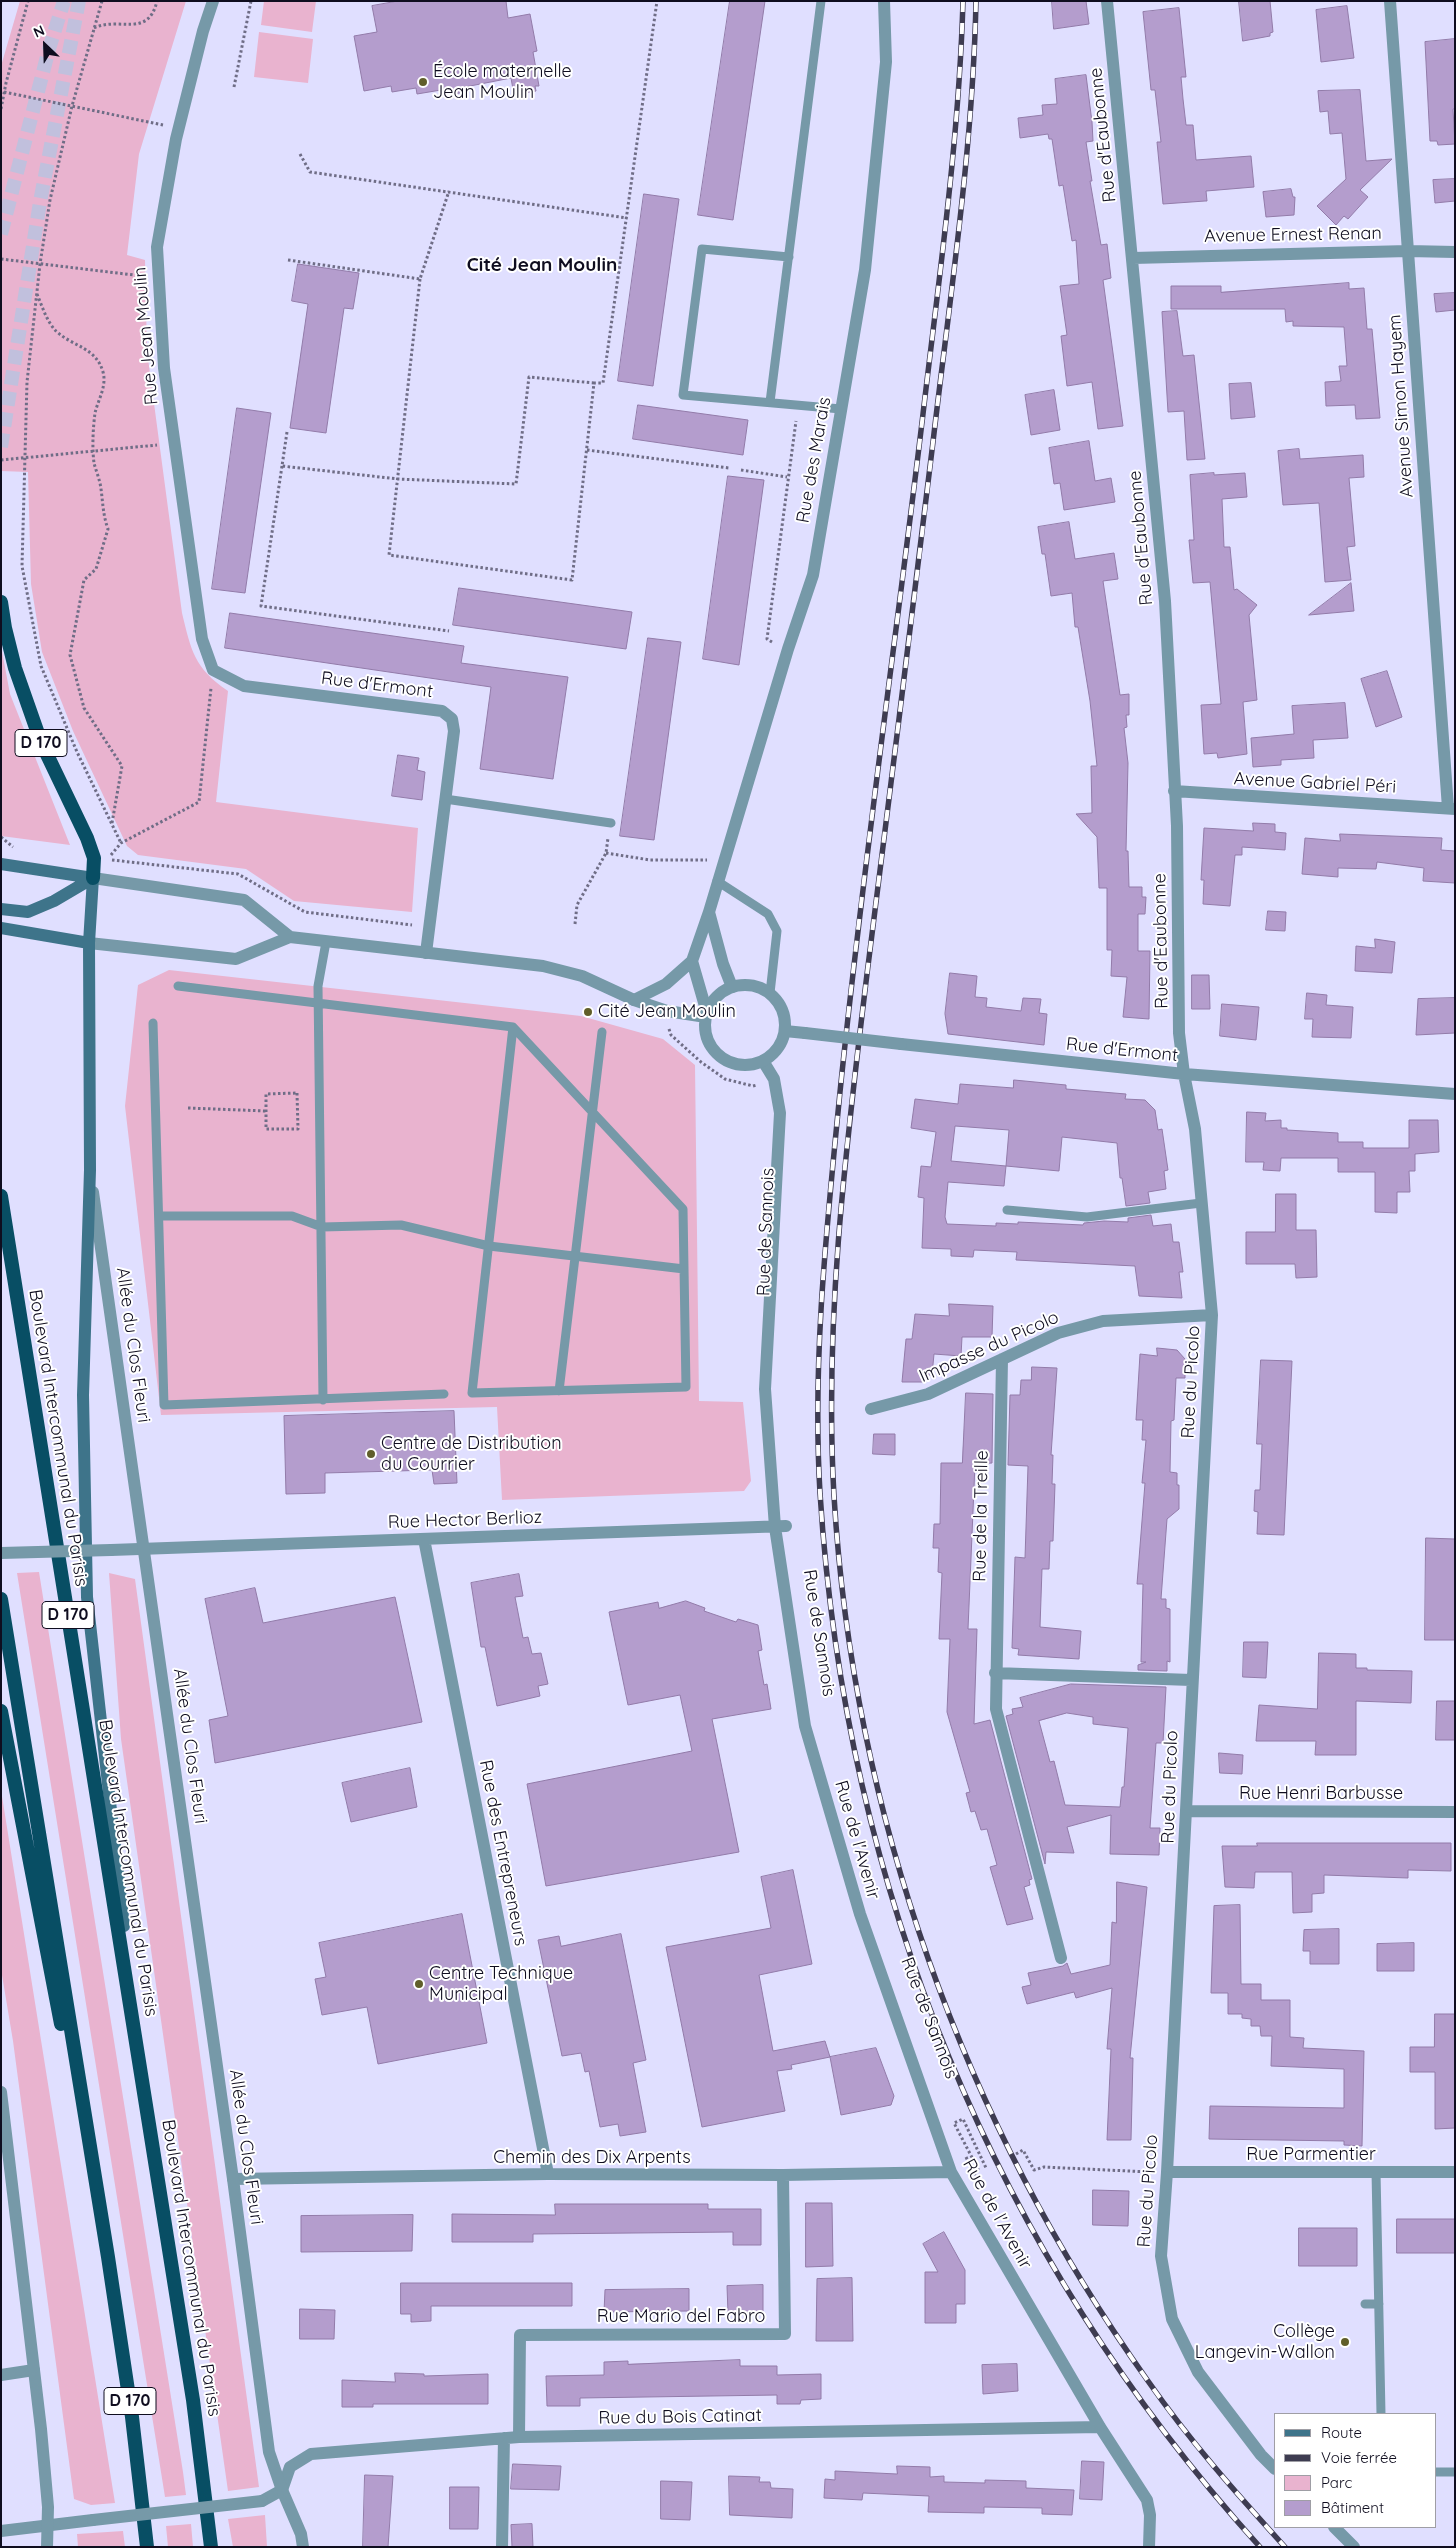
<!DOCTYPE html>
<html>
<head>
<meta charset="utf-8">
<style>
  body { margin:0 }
  #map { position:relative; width:1456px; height:2548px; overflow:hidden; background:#e0dfff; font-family:Quicksand,sans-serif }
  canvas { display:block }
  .frame { position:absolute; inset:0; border:2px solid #0f0d1f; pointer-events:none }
  .legend { position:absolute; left:1274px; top:2413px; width:162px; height:115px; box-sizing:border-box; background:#fff; border:1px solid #9f9ea5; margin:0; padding:6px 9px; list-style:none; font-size:15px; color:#0f0d1f }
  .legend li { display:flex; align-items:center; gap:10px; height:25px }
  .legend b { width:25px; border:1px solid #9f9ea5 }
  .north { position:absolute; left:20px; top:20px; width:50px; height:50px; -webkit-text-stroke:4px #fff; paint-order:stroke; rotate:336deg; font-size:14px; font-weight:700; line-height:20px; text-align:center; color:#0f0d1f }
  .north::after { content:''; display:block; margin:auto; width:18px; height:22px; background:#0f0d1f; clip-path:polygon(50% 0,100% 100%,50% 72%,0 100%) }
</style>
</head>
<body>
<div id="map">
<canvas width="1456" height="2548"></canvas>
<div class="frame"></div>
<ul class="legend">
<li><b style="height:6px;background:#3e748a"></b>Route</li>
<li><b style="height:6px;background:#3e3c51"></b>Voie ferrée</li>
<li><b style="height:14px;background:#e9b3cf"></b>Parc</li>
<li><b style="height:14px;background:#b49dcd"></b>Bâtiment</li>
</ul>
<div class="north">N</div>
</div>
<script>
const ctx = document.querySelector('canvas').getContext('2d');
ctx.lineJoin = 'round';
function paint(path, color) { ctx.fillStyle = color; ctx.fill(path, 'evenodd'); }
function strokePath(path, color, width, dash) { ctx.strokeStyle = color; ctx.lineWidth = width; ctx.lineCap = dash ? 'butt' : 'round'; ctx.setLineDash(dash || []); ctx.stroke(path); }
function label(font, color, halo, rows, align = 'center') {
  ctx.font = font + ' Quicksand,sans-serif'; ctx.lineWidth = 4; ctx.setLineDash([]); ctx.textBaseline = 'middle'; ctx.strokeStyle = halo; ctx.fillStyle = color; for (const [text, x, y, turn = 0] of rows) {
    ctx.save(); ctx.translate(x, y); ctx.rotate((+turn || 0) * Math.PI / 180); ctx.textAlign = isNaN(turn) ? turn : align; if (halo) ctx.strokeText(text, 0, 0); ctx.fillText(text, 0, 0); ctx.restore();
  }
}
const green = new Path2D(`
  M20,1H186L139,154L127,255L145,260L147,351L182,613C191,650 194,668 228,691L216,802L418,828L412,912L294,901L246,869L138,855L127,846L73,731L42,652L31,584L28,472L1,471V66Z
  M264,1H316L312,32L261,25Z
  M259,32L313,39L308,83L254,77Z
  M1,646L10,694L70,845L1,836Z
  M169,970L581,1016L663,1039L695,1065L699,1401L743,1402L751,1481L744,1491L502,1500L497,1407L161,1415L125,1106L138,985Z
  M39,1572L183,2472L186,2495L165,2497L17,1573Z
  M109,1573L135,1579L259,2487L228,2491L121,1739Z
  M1,1790L115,2503L91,2505L74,2499L13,2041L1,1969Z
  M265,2515L267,2547H233L228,2519Z
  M191,2524L193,2547H168L166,2526Z
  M123,2531L125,2547H78L77,2534Z`);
const building = new Path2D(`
  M398,1H506L508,18L530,14L537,51L533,52L539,86H535L536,91L514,95L511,78L465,87V92L442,96L441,90L417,94L416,88L392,92L391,86L364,91L354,36L377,32L372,6Z
  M730,1H765L733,220L698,215Z
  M1052,1H1086L1089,24L1054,29Z
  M1239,1H1270L1273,32L1270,33V36L1243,41Z
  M1347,6L1354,58L1321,62L1316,10Z
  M1179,8L1186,77H1181L1183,99L1186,125H1193L1196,160L1251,156L1254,187L1206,191L1207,201H1205L1163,204L1157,142H1161L1155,90H1151L1143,12Z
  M1455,39V109H1453L1455,144L1438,145L1437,141H1430L1425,42Z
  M1086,75L1092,122L1093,141L1086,142L1092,181H1090L1101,245L1107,244L1111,278L1103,280L1123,426L1098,429L1092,382L1067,386L1061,336L1067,335L1060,286L1079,284L1076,240L1072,241L1063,185L1059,186L1052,139H1049L1048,134L1020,138L1018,118L1043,115L1042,105L1057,104L1055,79Z
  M1360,90L1366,161L1392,159L1360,190L1368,197L1348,219L1344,216L1336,225L1317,206L1346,179L1342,133L1330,134L1328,111L1320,112L1318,91Z
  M1455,179V201L1435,203L1433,180Z
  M1291,189L1293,197H1295L1294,215L1266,217L1263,192Z
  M644,194L679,199L653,386L618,381Z
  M298,264L359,273L353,309L344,308L326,433L290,428L308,304L292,301Z
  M1349,283V289L1364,288L1367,329H1372L1380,418L1356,419L1355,405L1326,406L1325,382L1341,381L1339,366H1347L1344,327L1293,326V321L1286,322L1285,309H1171V286H1221V292Z
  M1455,293V310L1436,312L1434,294Z
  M1177,311L1183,356L1194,355L1205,459L1187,460L1184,411L1168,412L1162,312Z
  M1251,383L1255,417L1231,419L1229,384Z
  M1054,390L1060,430L1031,435L1025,395Z
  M638,405L748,420L743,455L633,439Z
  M237,408L271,413L245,593L212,589Z
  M1089,441L1095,481L1111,478L1115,502L1064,510L1060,483L1054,484L1049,448Z
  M1299,449L1300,459L1363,455L1364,477L1349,478L1355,546L1347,547L1351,580L1325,582L1319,503L1283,505L1278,451Z
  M1214,473V475L1245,473L1247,497L1222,499L1224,547H1230L1234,590L1237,589L1257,605L1249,615L1257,700L1243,702L1247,754L1218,758L1217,753L1204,754L1201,705L1221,704L1210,582L1193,583L1189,540H1194L1190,475Z
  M728,476L764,480L739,665L703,659Z
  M1069,522L1075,559L1114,553L1118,579L1103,581L1120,695L1129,694V715H1126L1127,727L1124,728L1128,763L1126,851H1128L1129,887H1142V897H1146L1145,914H1138V951H1150L1149,1019L1123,1017L1127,977L1111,976L1112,950H1107V888H1099L1097,837L1076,814L1092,813L1091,766H1097L1090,701L1078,627H1075L1072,593L1051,596L1045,554H1042L1038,527Z
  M1351,583L1354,611L1309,615Z
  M459,588L632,612L626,649L453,625Z
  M230,613L464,646L461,663L568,677L553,779L480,769L491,687L225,648Z
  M648,638L681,642L654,840L620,836Z
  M1387,671L1402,717L1376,727L1361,679Z
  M1345,703L1348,738L1313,740L1314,758L1281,760V765L1253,767L1251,738L1294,734L1292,706Z
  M398,755L419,758L417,770L425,772L422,800L392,796Z
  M1253,823L1275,824V832L1286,833L1285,850L1242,847V855H1235L1230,906L1203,904L1204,880H1201L1204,828L1253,831Z
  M1340,834L1442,838L1441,850L1455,851V883L1423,881L1424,868L1377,862L1376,869L1338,868V877L1302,874L1305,838L1340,841Z
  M1268,911L1286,912L1285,931L1266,930Z
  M1375,939L1395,942L1392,973L1355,971L1356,946L1375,948Z
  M950,973L977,976L975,997L987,998L986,1007L1021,1011L1023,998L1041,999L1039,1013L1047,1014L1044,1045L948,1034L945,1014Z
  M1192,975H1209L1210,1009H1192Z
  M1307,993L1327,995L1326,1005L1353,1007L1351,1038L1312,1037L1313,1019H1305Z
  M1455,998V1033L1416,1035L1418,999Z
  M1222,1004L1259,1007L1256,1040L1220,1036Z
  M1014,1080L1066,1085V1089L1126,1094L1125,1099L1145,1100L1155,1110L1158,1130L1162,1129L1168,1170L1164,1171L1166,1189L1148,1192L1150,1203L1126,1206L1122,1178H1120L1117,1143L1062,1137L1059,1171L1006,1166L1009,1130L955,1126L951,1161L1006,1166L1004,1186L948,1182L945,1217L947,1224L996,1226V1223L1018,1224V1222L1083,1225L1084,1223L1104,1221L1128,1222V1218L1151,1215L1153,1226L1171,1224L1173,1242H1179L1183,1272H1179L1182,1298L1139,1296L1135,1266L1016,1260L1017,1252L974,1250L973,1257L951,1256V1249L922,1248L924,1198L918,1197L921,1166L931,1167L936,1132L911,1128L915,1099L958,1104L960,1084L1013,1088Z
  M1247,1112L1266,1113L1265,1121L1281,1120V1128H1287V1130L1338,1133V1142H1363V1148H1409V1120H1438L1439,1152L1415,1154V1171H1409L1410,1192H1397V1213L1375,1212V1172H1338V1158H1281L1280,1171L1263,1170L1264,1162H1246Z
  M1276,1194H1296V1230H1316L1317,1277L1296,1278L1295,1264H1246V1232H1275Z
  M949,1304L993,1306L992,1337H962L961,1356L934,1354L932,1375H927L926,1382H902L906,1339H912L915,1314L949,1316Z
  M1157,1348L1177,1350L1185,1359V1378H1176L1174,1420L1171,1421L1170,1472L1177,1473V1485H1179V1509L1167,1519L1161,1599H1166V1608L1170,1609V1662L1167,1661V1671L1138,1670V1665L1146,1662H1141L1143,1584H1137L1145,1483H1142L1146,1440H1142L1143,1420H1136L1140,1354L1157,1356Z
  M1261,1360L1292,1361L1284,1535L1257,1534L1258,1512L1254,1511L1255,1490H1260L1262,1444H1257Z
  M1032,1367L1057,1368L1051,1455H1053L1052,1484H1055L1053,1541H1050L1049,1569H1042L1040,1627L1081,1631L1079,1659L1018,1655L1019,1649L1012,1648L1015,1557L1025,1558L1028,1466L1008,1465L1010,1395H1020L1021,1380H1031Z
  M966,1393L993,1394L992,1463L975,1464L968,1629H977L974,1724L990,1720L1032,1879L1029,1880L1030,1885L1024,1887L1033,1919L1007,1925L990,1867L997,1865L987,1829L981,1830L975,1811L971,1812L966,1793L970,1792L947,1712L950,1639H939L942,1573L938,1572L939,1548H933L934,1524H940L941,1463H962Z
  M454,1411L457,1483L434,1484L432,1470L325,1473V1493L286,1494L284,1416Z
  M874,1434H895V1455L873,1454Z
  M1426,1538L1455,1539V1640H1425Z
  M519,1574L523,1596L515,1597L523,1638L528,1637L532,1654L541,1653L548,1684L538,1686L540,1696L497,1706L485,1647H481L471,1583Z
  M255,1588L263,1623L395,1597L422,1722L215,1763L209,1720L228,1716L205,1599Z
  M686,1601L705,1608L704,1611L736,1622L738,1619L758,1625L762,1650L758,1651L764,1685L767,1684L771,1709L712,1719L739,1852L546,1886L527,1784L692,1751L680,1695L628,1705L609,1612L658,1602L659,1608Z
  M1244,1642H1268L1266,1678L1243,1677Z
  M1319,1653L1356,1654V1668H1367V1670L1412,1671L1411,1703L1356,1701V1755H1315L1316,1741H1256L1259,1705L1317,1709Z
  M1071,1684L1166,1687L1163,1743H1156L1150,1828H1160L1159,1855L1110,1854L1111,1815L1067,1827L1074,1853L1046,1852L1045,1864L1006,1716L1013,1714L1012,1709L1023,1707L1020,1698ZM1067,1713L1093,1717V1724L1128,1728L1124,1787H1122L1120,1807L1065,1805L1054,1761L1050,1762L1039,1721Z
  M1437,1701H1455V1740H1436Z
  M1219,1753L1243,1755L1242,1774L1220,1773Z
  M410,1768L417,1807L351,1822L342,1783Z
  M1257,1843H1451V1871L1408,1870V1878L1324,1875V1893L1312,1894V1912L1293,1913L1292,1872H1255L1254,1888L1225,1887L1222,1846H1257Z
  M793,1870L812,1964L759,1975L773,2051L825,2041L830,2057L791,2065L792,2069L777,2071L785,2111L702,2127L666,1947L771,1928L761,1877Z
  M1117,1882L1147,1887L1130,2058H1133L1131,2140H1107L1111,2049H1107L1112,1988L1076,1998L1074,1992L1027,2004L1022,1987L1031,1985L1028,1973L1063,1966L1067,1963L1071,1974L1110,1965L1112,1922L1116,1923Z
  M1240,1905L1241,1984H1261V2000H1290V2037L1304,2038L1303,2048L1364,2051L1362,2146L1344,2145V2141L1209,2139L1210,2106L1344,2108V2069L1271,2066L1272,2036H1261L1260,2026H1251V2019L1242,2018V2014H1228V1993H1211L1214,1906Z
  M462,1914L487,2043L378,2064L367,2007L322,2015L315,1979L326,1977L319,1943Z
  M1339,1929V1964H1310V1951H1303L1304,1930Z
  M621,1934L646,2060L633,2063L646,2132L620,2136L618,2124L600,2127L589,2071L585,2072L581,2053L562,2056L538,1940L559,1936L561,1946Z
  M1414,1943V1971H1377V1944Z
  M1435,2014H1455V2128L1435,2129V2072H1410V2047H1434Z
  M876,2048L894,2096L891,2105L841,2115L830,2057Z
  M1093,2190L1129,2191L1128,2226L1093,2225Z
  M806,2203H832L833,2266L806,2267Z
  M555,2204H708V2209H761V2245H733V2232L533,2234V2242H452V2214L555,2215Z
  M413,2215L412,2251L301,2252V2216Z
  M1397,2219H1455V2253H1397Z
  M1299,2228H1357V2266H1299Z
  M944,2232L965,2270V2304H956V2323H925V2272H938L923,2244Z
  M852,2278L853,2341H816L817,2279Z
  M401,2283H572V2306H431V2321L411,2322V2314H401Z
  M763,2285V2313H728L727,2286Z
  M689,2289V2311L604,2312L605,2290Z
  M300,2309L335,2310L334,2339H300Z
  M740,2360V2366H777V2375L821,2374V2399L801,2400L800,2404H777V2395L580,2398V2406H547L546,2376L604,2375V2362L628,2361V2364Z
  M1017,2364L1018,2391L983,2394L982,2365Z
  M395,2373L424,2374V2376L488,2374V2404H373V2407H342V2380L395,2382Z
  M1082,2461L1104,2462L1102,2500L1080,2499Z
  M513,2464L561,2466L559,2490L511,2489Z
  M897,2466L930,2467V2477L944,2476V2482L985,2483V2480L1026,2481V2488L1074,2490L1072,2515L1042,2514V2508L984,2507V2513L928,2512L929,2496L863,2493L862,2500L824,2498L825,2479L835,2480V2471L897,2474Z
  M365,2475L393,2476L388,2547H363Z
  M729,2476L760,2477L759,2482H770L771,2488L793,2489L792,2518L730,2515Z
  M661,2481L692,2482L690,2520L661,2519Z
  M450,2487H479L478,2529H450Z
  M532,2524L533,2547H512L511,2525Z`);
const trunkTunnel = new Path2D(`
  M1,234L49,49L64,1
  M1,447L40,202L79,1`);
const path = new Path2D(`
  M102,1L72,106L50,200L40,264L27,382L22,566L41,666L77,752L121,843
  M94,28C119,16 148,39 157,1
  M234,87L251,1
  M4,92L163,125
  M1,109L6,83L28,1
  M300,154L310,172L627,218
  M1,259L142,276
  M288,260L420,279L449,191
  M420,279L389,555L572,580L594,383H603L657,1
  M37,294C42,306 47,322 56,331C73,347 96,347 103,372C107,386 98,400 95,413C93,428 92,448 94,463C96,471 100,480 101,489C103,504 103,515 108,529L96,569L84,580L70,655L84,708L122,766L112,823
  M287,432L282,466L398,479L516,484L529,377L594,383
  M587,450L729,468
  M1,460L157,445
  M282,466L261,606L449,631
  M741,470L787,477
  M772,642L767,639L796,421
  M1,837L13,847
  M606,853L650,860H707
  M111,855L121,843L199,802L211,688
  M112,860L238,874L305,912L412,925
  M575,924L577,905L606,853L608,838
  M669,1029L671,1035L701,1062L725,1079L753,1086L757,1085
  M297,1093L298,1129H266V1094Z
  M188,1108L266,1111
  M1016,2154L1023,2150L1034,2170L1044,2167L1149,2172
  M966,2157L972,2169
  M974,2175L978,2169L954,2123L963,2119L986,2168`);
const service = new Path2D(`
  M789,257L702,249L683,395L841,409
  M770,402L821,1
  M445,799L611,823
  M717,881L768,914L777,931L770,993
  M178,986L513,1027L683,1209L686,1387L472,1393L513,1027
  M153,1023L164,1405L444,1394
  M1007,1210L1087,1217L1201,1203
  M159,1216H292L322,1227L401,1225L489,1246L684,1269
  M559,1391L602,1032
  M323,1400L318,986L326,942
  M1376,2172L1381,2414
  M1365,2304H1379
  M1435,2472H1455`);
const minor = new Path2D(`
  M213,1L203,31L176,139L157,247L164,368L202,639L213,670L244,686L442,711L452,719L454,731L426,953
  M1107,1L1165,601L1177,826L1179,1033L1184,1074L1195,1129L1212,1315L1167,2172L1161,2256L1172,2319L1198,2372L1261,2455L1275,2469
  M1390,1L1448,808
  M1133,258L1408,251L1455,252
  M1174,791L1455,809
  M709,912L723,964L732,987
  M692,961L707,1013
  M634,1000L666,984L692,961L709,912L788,649L813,575L865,270L886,62L884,1
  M785,1031L805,1033
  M901,1044L1184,1074L1455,1094
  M763,1061L774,1079L780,1113L765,1389L775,1527L805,1726L860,1914L951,2172L1100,2427L1147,2500L1150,2515L1149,2547
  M1002,1359L996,1709L1061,1958
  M871,1409L928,1394L1058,1333L1103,1321L1212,1315
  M424,1539L548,2174
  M111,1550L786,1526
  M995,1673L1191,1680
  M1187,1811L1455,1812
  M1167,2172H1455
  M233,2179L548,2174L783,2175L951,2172
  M1,2375L34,2370
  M519,2437L520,2335L785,2334L783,2175
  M262,2501L282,2490L290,2467L311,2454L519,2437L1100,2427
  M1334,2527L1354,2547
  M1,2531L93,2520
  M502,2547L504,2438`);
const tertiary = new Path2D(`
  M93,878L244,900L290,937
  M89,943L236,959L290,937L543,966L582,976L634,1000L667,1011L706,1017
  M705 1025a40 40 0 1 1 80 0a40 40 0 1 1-80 0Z
  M93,1192L233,2179L269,2452L282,2490L301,2534L303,2547
  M1,2092L41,2429L48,2507L47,2547`);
const secondary = new Path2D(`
  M1,864L93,878
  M93,878L89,943L90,1170L83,1395L87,1597L124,1926
  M1,909L28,912L54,901L93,878
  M1,928L89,943`);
const trunk = new Path2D(`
  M1,602L5,628L15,668L41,742L87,838L94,858L93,878
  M1,1196L193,2400L211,2547
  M1,1599L108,2257L132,2417L147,2547
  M1,1711L61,2024`);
const rail = new Path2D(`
  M963,1C959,140 939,277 923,414C896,640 863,866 840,1092C827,1225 812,1359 820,1493C845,1889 993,2252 1260,2547
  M976,1C973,148 950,296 933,442C912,619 889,797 867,974C846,1147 824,1321 834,1496C853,1813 963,2122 1148,2381C1189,2440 1237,2494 1285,2547`);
const minorBridge = new Path2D(`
  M805,1033L901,1044
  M1,1553L111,1550
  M93,2520L262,2501`);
const markers = [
  [423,82,5,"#605e2a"],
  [588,1012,5,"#605e2a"],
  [371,1454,5,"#605e2a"],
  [419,1984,5,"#605e2a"],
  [1345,2342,5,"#605e2a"]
];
const shields = [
  [41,743,52],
  [68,1615,52],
  [130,2401,52]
];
const shieldNames = [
  ["D 170",41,743],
  ["D 170",68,1615],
  ["D 170",130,2401]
];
const poiNames = [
  ["École maternelle",433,72],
  ["Jean Moulin",433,93],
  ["Cité Jean Moulin",598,1012],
  ["Centre de Distribution",381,1444],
  ["du Courrier",381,1465],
  ["Centre Technique",429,1974],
  ["Municipal",429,1995],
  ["Collège",1335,2332,"right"],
  ["Langevin-Wallon",1335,2353,"right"]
];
const streetNames = [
  ["Rue d'Eaubonne",1103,135,-96],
  ["Avenue Ernest Renan",1293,235,-1],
  ["Rue Jean Moulin",146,336,-95],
  ["Avenue Simon Hayem",1401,406,-94],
  ["Rue des Marais",814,460,-80],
  ["Rue d'Eaubonne",1141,538,-95],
  ["Rue d'Ermont",377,685,7],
  ["Avenue Gabriel Péri",1315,783,3],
  ["Rue d'Eaubonne",1161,941,-91],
  ["Rue d'Ermont",1122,1050,6],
  ["Rue de Sannois",766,1232,-88],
  ["Allée du Clos Fleuri",133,1345,82],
  ["Impasse du Picolo",989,1347,-24],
  ["Rue du Picolo",1191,1382,-87],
  ["Boulevard Intercommunal du Parisis",58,1438,81],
  ["Rue de la Treille",981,1516,-89],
  ["Rue Hector Berlioz",465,1520,-2],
  ["Rue de Sannois",819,1633,81],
  ["Allée du Clos Fleuri",190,1746,82],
  ["Rue du Picolo",1170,1787,-88],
  ["Rue Henri Barbusse",1321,1794],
  ["Rue de l'Avenir",857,1840,74],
  ["Rue des Entrepreneurs",503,1853,79],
  ["Boulevard Intercommunal du Parisis",128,1868,81],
  ["Rue de Sannois",929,2018,69],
  ["Allée du Clos Fleuri",246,2147,82],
  ["Rue Parmentier",1311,2155],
  ["Chemin des Dix Arpents",592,2158],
  ["Rue du Picolo",1148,2191,-86],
  ["Rue de l'Avenir",997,2214,61],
  ["Boulevard Intercommunal du Parisis",191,2268,81],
  ["Rue Mario del Fabro",681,2317],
  ["Rue du Bois Catinat",680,2417,-1]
];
const neighbourhoodNames = [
  ["Cité Jean Moulin",542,265]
];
paint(green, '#e9b3cf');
paint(building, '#b49dcd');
strokePath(building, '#927ba9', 1);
strokePath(trunkTunnel, '#c1c0dd', 14, [14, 7]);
strokePath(path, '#6f6d86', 3, [2.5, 2.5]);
strokePath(service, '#7699a8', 9);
strokePath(minor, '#7699a8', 12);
strokePath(tertiary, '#7699a8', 12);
strokePath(secondary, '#3e748a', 12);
strokePath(trunk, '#084e64', 14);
strokePath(rail, '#3e3c51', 5.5);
strokePath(rail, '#fff', 4, [11]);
strokePath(minorBridge, '#7699a8', 12);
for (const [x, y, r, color] of markers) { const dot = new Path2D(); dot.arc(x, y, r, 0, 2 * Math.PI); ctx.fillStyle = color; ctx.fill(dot); strokePath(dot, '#fff', 2); }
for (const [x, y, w] of shields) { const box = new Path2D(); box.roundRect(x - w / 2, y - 13.5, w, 27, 4); ctx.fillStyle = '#fff'; ctx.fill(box); strokePath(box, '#0f0d1f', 1); }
label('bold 16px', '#0f0d1f', null, shieldNames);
label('18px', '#0f0d1f', '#fff', poiNames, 'left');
label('18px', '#0f0d1f', '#fff', streetNames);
label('bold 19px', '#0f0d1f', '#fff', neighbourhoodNames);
</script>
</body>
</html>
